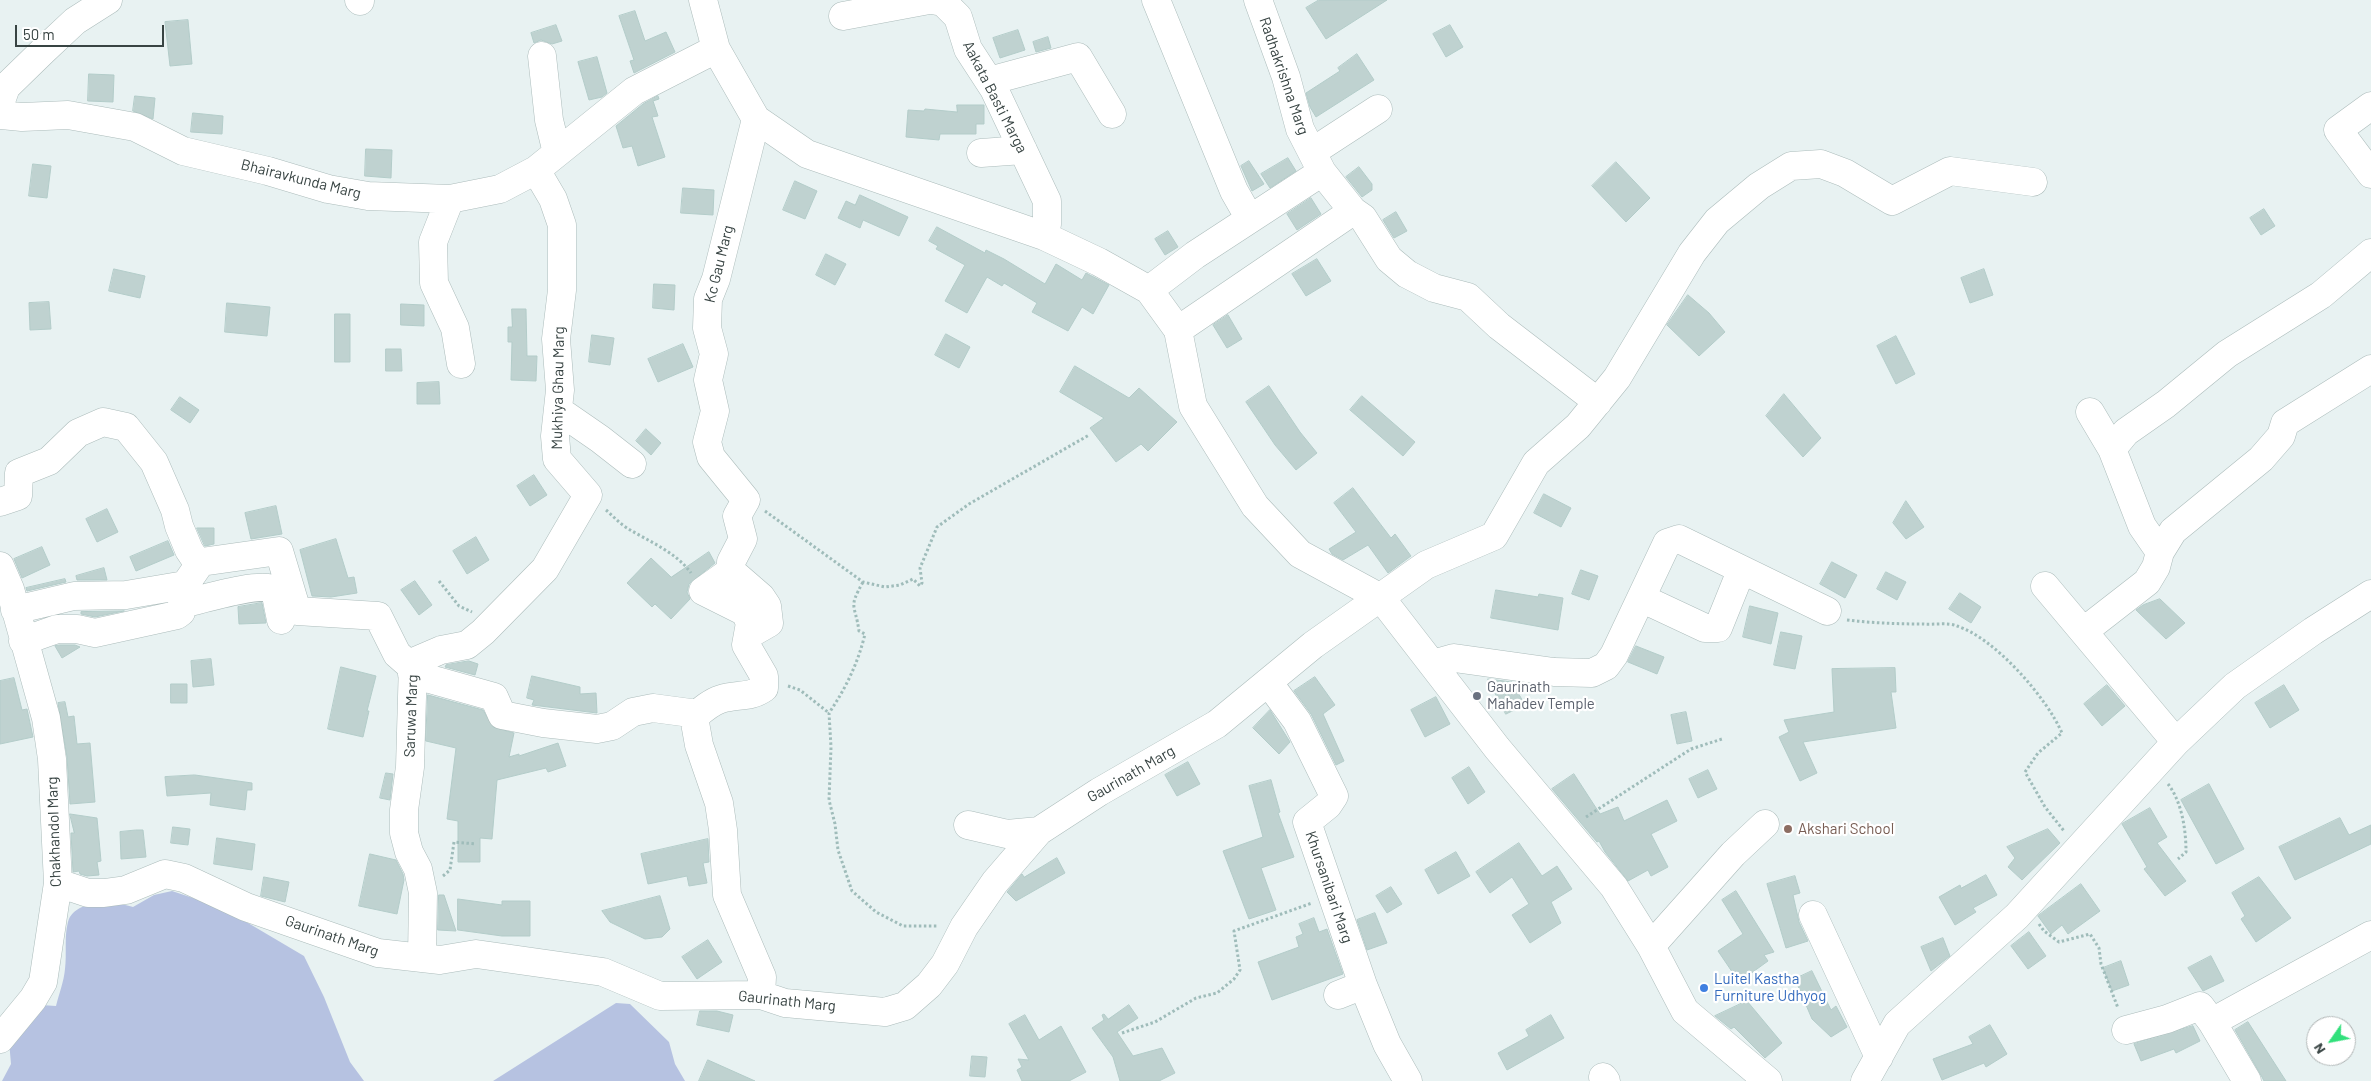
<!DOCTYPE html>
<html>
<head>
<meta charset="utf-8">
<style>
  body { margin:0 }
  #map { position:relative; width:2371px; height:1081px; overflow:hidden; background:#e8f2f2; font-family:Barlow,sans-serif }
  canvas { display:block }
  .north { position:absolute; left:2306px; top:1016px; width:50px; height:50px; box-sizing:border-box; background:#fff; border:1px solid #afb4b4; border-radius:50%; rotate:237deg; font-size:14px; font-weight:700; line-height:20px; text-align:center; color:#384443 }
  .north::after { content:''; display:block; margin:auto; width:18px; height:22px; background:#31e07b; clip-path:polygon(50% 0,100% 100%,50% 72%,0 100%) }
  .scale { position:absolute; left:15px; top:25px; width:149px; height:22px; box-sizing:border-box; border:2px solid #384443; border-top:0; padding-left:6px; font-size:15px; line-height:18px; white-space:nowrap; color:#384443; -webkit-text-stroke:4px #fff; paint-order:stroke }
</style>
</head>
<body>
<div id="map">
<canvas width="2371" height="1081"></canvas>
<div class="north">N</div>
<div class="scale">50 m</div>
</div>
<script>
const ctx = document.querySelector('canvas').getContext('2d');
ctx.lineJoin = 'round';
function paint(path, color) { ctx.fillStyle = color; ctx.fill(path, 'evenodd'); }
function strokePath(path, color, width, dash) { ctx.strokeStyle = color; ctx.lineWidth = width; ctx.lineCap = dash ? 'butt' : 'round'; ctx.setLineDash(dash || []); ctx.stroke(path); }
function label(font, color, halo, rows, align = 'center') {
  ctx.font = font + ' Barlow,sans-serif'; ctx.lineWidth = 4.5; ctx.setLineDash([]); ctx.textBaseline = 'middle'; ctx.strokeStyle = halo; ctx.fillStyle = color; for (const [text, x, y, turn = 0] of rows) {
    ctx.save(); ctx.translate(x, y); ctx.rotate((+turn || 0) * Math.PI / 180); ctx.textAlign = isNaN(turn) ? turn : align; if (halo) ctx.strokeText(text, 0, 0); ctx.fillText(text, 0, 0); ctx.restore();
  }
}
const green = new Path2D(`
  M172,891L205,902L243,920L304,956L324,997L350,1062L364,1081H2L11,1064L9,1041L41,1005L56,1006C59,994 64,981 65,969C67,954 64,936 68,922C74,899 115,901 133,907L154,895Z
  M616,1003L630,1004L669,1042L675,1064L685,1081H493Z`);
const building = new Path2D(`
  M1319,0H1387L1326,39L1306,8Z
  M635,11L645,41L666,32L675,52L634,73L630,61L634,60L619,16Z
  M188,20L192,64L170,66L165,22Z
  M556,25L562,41L552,44L541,40L534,43L531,33Z
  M1450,25L1463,47L1446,57L1433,34Z
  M1018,30L1025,50L1000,58L993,38Z
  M1048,37L1051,48L1036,52L1033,42Z
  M1357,54L1374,80L1316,117L1310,107L1306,93L1340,71L1338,68Z
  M597,57L607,93L602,97L589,100L578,62Z
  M89,74L114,75L113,102L88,101Z
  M135,96L155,98L153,119L133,111Z
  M658,96L659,99L653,101L658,116L652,117L665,157L638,166L632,146L623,148L616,126L643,104Z
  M957,105H984V124H976V134H940L939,140L906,137L908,110L924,111L925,109L957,112Z
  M193,113L223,116L222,134L191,132Z
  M366,149L392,150L391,178L365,176Z
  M1288,158L1296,171L1270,188L1261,174Z
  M1249,161L1264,184L1252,191L1241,166Z
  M1616,162L1650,198L1626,222L1592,186Z
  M33,164L51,166L47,198L29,196Z
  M1359,167L1372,184V190L1362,197L1346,177Z
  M795,181L817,191L805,219L783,210Z
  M683,188L714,190L713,215L681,213Z
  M860,195L908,217L899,236L863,220L860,228L838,218L846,201L855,205Z
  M1311,198L1321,214L1297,230L1287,214Z
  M2264,209L2275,226L2261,235L2250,218Z
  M1396,212L1407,231L1394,238L1383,220Z
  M937,227L985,253L986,250L1004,259L1045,284L1056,264L1082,280L1086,273L1109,285L1093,314L1082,307L1068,331L1032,312L1037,303L1004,283L1002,286L987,277L967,313L945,301L965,265L936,249L938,246L929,241Z
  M1168,231L1178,247L1165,255L1155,239Z
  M826,254L846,264L835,285L816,275Z
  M1317,259L1331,281L1306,296L1292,274Z
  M114,269L145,276L140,298L109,291Z
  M1984,269L1993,295L1970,303L1961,278Z
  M654,284L675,285L674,310L653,308Z
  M1688,295L1709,313L1725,332L1699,356L1667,325Z
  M49,302L51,329L30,330L29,303Z
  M227,303L270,307L267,336L225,332Z
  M401,304L424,305V326L401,325Z
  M512,309H526L527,356H537L536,381L511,380L512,342H508V327H512Z
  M335,314H350V362H335Z
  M1228,315L1242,339L1227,348L1213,325Z
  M946,334L970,347L959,368L935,355Z
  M592,335L614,338L610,365L589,362Z
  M1896,336L1915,374L1896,384L1877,346Z
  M683,344L693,367L658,382L648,359Z
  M386,349H401L402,371H386Z
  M1075,366L1129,398L1139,388L1177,422L1148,451L1141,444L1116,462L1090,428L1104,418L1060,392Z
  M439,382L440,404H417V383Z
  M1269,386L1300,432L1317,453L1296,470L1275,445L1246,402Z
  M1784,394L1821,438L1803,457L1766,416Z
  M1362,396L1415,442L1403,456L1350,410Z
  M180,397L199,410L190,423L171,410Z
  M646,429L661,443L651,455L636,441Z
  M534,475L547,495L530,506L517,486Z
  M1353,488L1391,538L1395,534L1411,556L1388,573L1368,545L1343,560L1332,554L1329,549L1356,532L1334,503Z
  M1544,494L1571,508L1561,527L1534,513Z
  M1906,501L1924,527L1906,539L1893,523Z
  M276,506L282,534L251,539L245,513Z
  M107,509L118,532L97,542L86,519Z
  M197,528H214V544L205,546Z
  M476,537L489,560L467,574L453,551Z
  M336,539L348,578L354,577L357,593L331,597L312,596L300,550Z
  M168,541L174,555L136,571L130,557Z
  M42,547L50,565L22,578L14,559Z
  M709,552L715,563L689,584L687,592L690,599L671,619L655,604L652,607L627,583L651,558L671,577Z
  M1832,562L1857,575L1845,598L1820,584Z
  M104,568L107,580H77L76,576Z
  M1581,570L1598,576L1589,600L1572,594Z
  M1886,572L1906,582L1897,600L1877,589Z
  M65,579L66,582L27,591L26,588Z
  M415,581L432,605L419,615L401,590Z
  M1496,590L1538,597L1539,594L1563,598L1558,630L1491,618Z
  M1960,593L1981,607L1971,623L1949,609Z
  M2160,599L2185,623L2166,639L2136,610L2143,605Z
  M262,603L266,623L239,624L238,607Z
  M1750,606L1778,613L1771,644L1743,637Z
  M124,611L95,617L81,614V612Z
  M1781,632L1802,636L1795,669L1774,665Z
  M60,645H75L80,647L62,658L55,646Z
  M1636,646L1664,657L1657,674L1628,662Z
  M211,659L214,685L193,687L191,661Z
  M469,661L478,664L475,675L445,667L446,665Z
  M341,667L376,676L367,711H369L363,737L328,729Z
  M1895,668L1896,692H1891L1896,728L1803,742L1817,773L1800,781L1779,737L1789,732L1784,720L1834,712L1832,669Z
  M532,676L580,687V694L596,693L597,713L532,705L534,700L527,698Z
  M1315,677L1335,705L1323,714L1344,761L1336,765L1311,714L1294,691Z
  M14,678L22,710L27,709L33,737L0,744V681Z
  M1488,679L1512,682L1525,705L1506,714Z
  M171,684H187V703H171Z
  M2107,685L2125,706L2102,726L2084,704Z
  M2284,685L2299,710L2270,728L2255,703Z
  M428,695L483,710L493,727L514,733L509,757L519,754V756L558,743L566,766L548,772L546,768L497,780L492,839L480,838V862H458V821L447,819L456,748L426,741Z
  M1436,697L1450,724L1425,737L1411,710Z
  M65,702L68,717L74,716L77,744L90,743L95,802L70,804L67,757L58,703Z
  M1270,710L1290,742L1279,754L1253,728Z
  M1686,712L1692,741L1677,744L1671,715Z
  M1188,762L1200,784L1177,796L1165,775Z
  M1469,767L1485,792L1468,804L1452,778Z
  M1708,770L1717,789L1698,798L1689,779Z
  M386,773L393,774L390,800L380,798Z
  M1574,774L1600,814L1618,807L1624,821L1667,800L1677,821L1651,834L1668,867L1651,876L1648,870L1628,881L1605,852L1599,841L1597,842L1552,789Z
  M195,775L252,783V790H247L245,810L210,805L211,793L167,796L165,777Z
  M1271,780L1280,812L1278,813L1294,857L1261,868L1276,910L1249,919L1223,851L1263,837L1249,786Z
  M2209,784L2244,849L2216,864L2181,800Z
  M2150,808L2167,837L2157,843L2186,881L2165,896L2144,869L2147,867L2122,824Z
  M70,814L97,818L101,861L97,862L99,875L87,876L80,874L79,871L73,872L71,833H74Z
  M2340,818L2349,835L2371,825V844L2295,880L2279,847Z
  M173,827L190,829L188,845L171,843Z
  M2048,829L2060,843L2022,880L2008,867L2015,858L2007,847Z
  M136,830H143L146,857L121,859L120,832Z
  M217,838L255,844L252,870L214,864Z
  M708,839L709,862L703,863L707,883L689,886L687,876L648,884L641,854Z
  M1519,843L1542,876L1557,866L1572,889L1551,902L1561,923L1530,943L1512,915L1529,904L1512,877L1490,893L1476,872Z
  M1456,852L1470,876L1438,894L1425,870Z
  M370,854L396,860L403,874L404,880L397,914L359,906Z
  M1057,858L1065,873L1016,901L1007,892L1022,874L1024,877Z
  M1986,875L1997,895L1973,908L1976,912L1955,925L1939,897L1960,885L1961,888Z
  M1795,876L1800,893L1793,895L1799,922L1808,941L1786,948L1767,884Z
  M264,877L289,882L285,902L261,896Z
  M2259,877L2291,918L2256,942L2241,919L2245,916L2232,893Z
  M2081,884L2100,911L2068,934L2062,925L2051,934L2038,916Z
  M1391,887L1402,904L1387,913L1376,896Z
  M1736,891L1774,952L1764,955L1768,961L1739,982L1718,951L1743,934L1722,900Z
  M439,895H444L456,931L438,930Z
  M660,896L670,929L662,937L645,939L610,922L602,911Z
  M458,899L502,905V901H530V936H502L458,930Z
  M1375,913L1387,943L1367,950L1357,920Z
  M1314,918L1319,932L1327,929L1328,932L1343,974L1272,1000L1258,962L1299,947L1296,937L1303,934L1299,924Z
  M2029,932L2046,956L2028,969L2011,946Z
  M1943,938L1950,956L1931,971L1921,947Z
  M708,940L722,962L697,979L682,957Z
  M2211,956L2224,981L2203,991L2188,968Z
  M2121,961L2129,985L2112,991L2103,968Z
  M1812,971L1831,1010L1836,1006L1847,1027L1831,1037L1812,1019L1795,979Z
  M1747,1001L1782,1043L1765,1058L1734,1027L1731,1029L1715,1016Z
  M1129,1005L1138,1018L1117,1032L1133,1056L1162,1048L1175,1073L1159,1081H1120L1113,1057L1092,1028L1104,1020L1102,1015L1104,1014L1108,1019Z
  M700,1011H717L733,1015L729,1032L697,1025Z
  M1025,1015L1039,1040L1061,1026L1086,1072L1069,1081H1022L1017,1070L1022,1067L1018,1059L1029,1060L1009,1024Z
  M1551,1015L1564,1038L1507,1070L1498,1053L1529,1036L1526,1030Z
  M2248,1022L2286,1081H2264L2262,1077L2235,1030Z
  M1990,1025L2007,1054L1986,1067L1984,1063L1942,1080L1933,1059L1973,1044L1969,1037Z
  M2193,1026L2200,1041L2176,1053L2174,1049L2141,1061L2134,1044Z
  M972,1056L987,1057L985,1077L970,1076Z
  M708,1060L755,1081H699Z`);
const path = new Path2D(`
  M606,510C613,516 619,523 627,528C648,541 676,552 691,573
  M765,511L863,582L885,587L900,585L913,579L920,586L922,583L920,568L937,527L969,504L1089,435
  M439,581L459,606L472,612
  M863,582C848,609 855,603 859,631L865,634C858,663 846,688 829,713L831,747L829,800L835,824L838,850L852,891L876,912L903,926H938
  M1847,620C1872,623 1897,624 1923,624C1933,625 1948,622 1957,626C1995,638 2047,698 2062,733L2038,753L2025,772L2045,807L2064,831
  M788,686L800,690L829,713
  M2168,784C2182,802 2186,830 2186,852L2178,859
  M1586,817L1691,749L1722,739
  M443,876L450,870L454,842L476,844
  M2039,924L2044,931L2059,942L2090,934L2099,948L2101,964L2118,1008
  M1122,1033L1155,1022L1196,998L1217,993L1234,979L1240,970L1234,931L1312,903`);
const minor = new Path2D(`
  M359,0L360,1
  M703,0L716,49L756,119L807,154L1044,236L1099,262L1149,290L1178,330L1193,406L1255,506L1300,554L1381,598L1497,748L1614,887L1651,946L1685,1011L1768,1081
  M932,0L943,2L958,17L968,49L994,89L1047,201V224L1044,236
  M1156,0L1234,191L1250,219
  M843,16L929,0
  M542,56L549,120L557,153
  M989,81L1078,57L1112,114
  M0,104L6,87L43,51L75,21L108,0
  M2371,106L2338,130L2371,174
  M0,115L22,117L68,115L135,127L183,151L268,171L328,189L368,196L450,199L500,189L536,170L634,91L716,49
  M1312,152L1378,109
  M981,153L1023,150
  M450,199L433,242L434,283L455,328L461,364
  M1353,211L1363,218L1389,259L1407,274L1434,288L1468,297L1499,326L1598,402
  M1149,290L1195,255L1322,172
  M1178,330L1353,211L1322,172L1300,129L1286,77L1258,0
  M558,410L600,439L632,464
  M2090,412L2112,449
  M0,502L18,496L19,473L49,461L78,433L103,422L126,427L154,462L175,510L179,526L189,550L199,565
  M2160,552L2142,526L2112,449L2126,432L2166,404L2227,354L2321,295L2371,253
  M0,566L10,589L46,718L52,759L58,883L43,982L33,999L0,1039
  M731,571L703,591L745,612L750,623L746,645L764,676V688C750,698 737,694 721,699C711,702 702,710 694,717L699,745L719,803L723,830L727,895L762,977L761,995
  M2045,586L2176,742
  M1641,598L1705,628H1718L1741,571
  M15,610L74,596L126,595L185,585L201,562L279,551L297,611L378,616L397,654L413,668
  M2084,631L2147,582L2156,567L2160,552L2173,531L2261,459L2281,436L2285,423L2371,369
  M748,635L769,623L767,606L761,597L731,571V562L743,539L737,516L746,500L711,457L707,442L715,411L708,380L714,354L707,328L708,299L716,279L756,119
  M23,641L57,629H77L95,633L177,615L181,612L182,604C200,600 262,581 275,590L281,620
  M1433,664L1454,658L1554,672L1592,673L1606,666L1614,655L1667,543L1679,539L1827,611
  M412,674L494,697L502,715L543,723L597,729L612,726L633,712L653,708L698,714
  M1268,682L1297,721L1334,796L1328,805L1307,822L1363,985L1387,1044L1408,1081
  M968,825L1007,834L1039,831
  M58,883L88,893H104L126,890L165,874L184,878L246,907L378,953L440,960L476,954L603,972L660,996L761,995L785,1003L885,1012L905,1006L929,985L945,964L964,927L995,882L1039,831L1099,792L1217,724L1313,645L1426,565L1494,536L1536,463L1578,426L1617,378L1692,253L1717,221L1759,186L1791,166L1821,164L1845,173L1892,201L1950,171L2033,182
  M1813,915L1879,1057
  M1651,946L1733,854L1765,824
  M422,958L423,893L418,869L409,852L404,833V810L410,767L413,662L441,650L467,645L483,632L545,569L588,495L557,459L555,436L560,390L556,339L562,290V225L553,199L536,170
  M1338,995L1363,985
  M2126,1030L2167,1019L2200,1006L2212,1022
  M1603,1077L1606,1081
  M1865,1081L1897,1024L2017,916L2176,742L2235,686L2313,631L2371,594
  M2247,1081L2212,1022L2371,935`);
const markers = [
  [1477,696,5,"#6b7280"],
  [1788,829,5,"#8d6e63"],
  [1704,988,5,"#3f7fe0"]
];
const streetNames = [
  ["Radhakrishna Marg",1284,76,71],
  ["Aakata Basti Marga",995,97,63],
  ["Bhairavkunda Marg",301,179,14],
  ["Kc Gau Marg",719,264,-76],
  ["Mukhiya Ghau Marg",558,388,-89],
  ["Saruwa Marg",411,716,-88],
  ["Gaurinath Marg",1131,774,-30],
  ["Chakhandol Marg",54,832,-92],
  ["Khursanibari Marg",1329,887,71],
  ["Gaurinath Marg",332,936,19],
  ["Gaurinath Marg",787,1001,6]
];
const worshipNames = [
  ["Gaurinath",1487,687],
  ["Mahadev Temple",1487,704]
];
const educationNames = [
  ["Akshari School",1798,829]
];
const shopNames = [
  ["Luitel Kastha",1714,979],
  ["Furniture Udhyog",1714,996]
];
paint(green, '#b6c2e1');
paint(building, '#bfd2d0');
strokePath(building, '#b3ccc9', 1);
strokePath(minor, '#acbcbb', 29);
strokePath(path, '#9fbcba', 3, [2.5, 2.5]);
strokePath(minor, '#fff', 28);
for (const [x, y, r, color] of markers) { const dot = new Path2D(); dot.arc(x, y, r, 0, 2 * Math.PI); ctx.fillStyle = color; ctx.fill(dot); strokePath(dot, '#fff', 2); }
label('15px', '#384443', '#fff', streetNames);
label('15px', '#5b616d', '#fff', worshipNames, 'left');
label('15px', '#785e54', '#fff', educationNames, 'left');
label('15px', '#366cbe', '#fff', shopNames, 'left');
</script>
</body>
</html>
